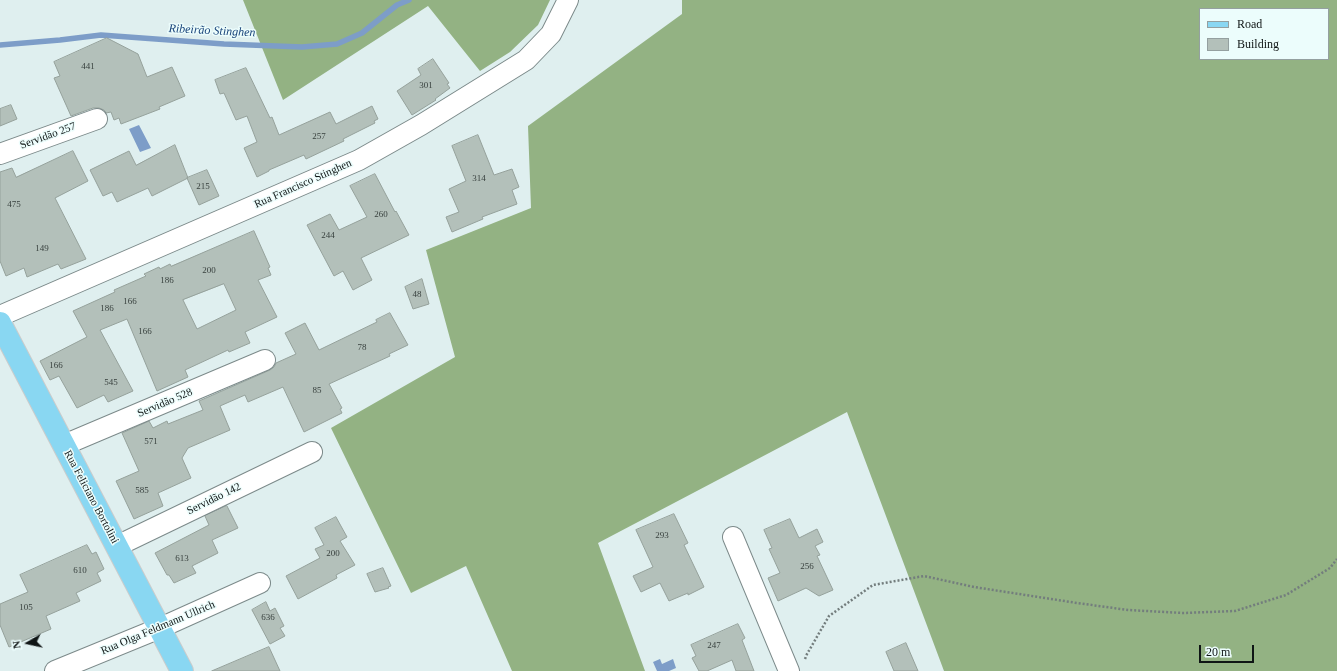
<!DOCTYPE html>
<html>
<head>
<meta charset="utf-8">
<style>
  body { margin:0 }
  #map { position:relative; width:1337px; height:671px; overflow:hidden; background:#dfefef; font-family:"Times New Roman",serif }
  canvas { display:block }
  .legend { position:absolute; left:1199px; top:8px; width:130px; height:52px; box-sizing:border-box; background:#ecfdfc; border:1px solid #94a0a0; margin:0; padding:5px 7px; list-style:none; font-size:12px; color:#0f1515 }
  .legend li { display:flex; align-items:center; gap:8px; height:20px }
  .legend b { width:20px; border:1px solid #94a0a0 }
  .north { position:absolute; left:8px; top:623px; width:40px; height:40px; -webkit-text-stroke:3px #ecfdfc; paint-order:stroke; rotate:261deg; font-size:11px; font-weight:700; line-height:16px; text-align:center; color:#0f1515 }
  .north::after { content:''; display:block; margin:auto; width:14px; height:18px; background:#0f1515; clip-path:polygon(50% 0,100% 100%,50% 72%,0 100%) }
  .scale { position:absolute; left:1199px; top:645px; width:55px; height:18px; box-sizing:border-box; border:2px solid #0f1515; border-top:0; padding-left:5px; font-size:12px; line-height:14px; white-space:nowrap; color:#0f1515; -webkit-text-stroke:3px #ecfdfc; paint-order:stroke }
</style>
</head>
<body>
<div id="map">
<canvas width="1337" height="671"></canvas>
<ul class="legend">
<li><b style="height:5px;background:#89d7f2"></b>Road</li>
<li><b style="height:11px;background:#b3c0ba"></b>Building</li>
</ul>
<div class="north">N</div>
<div class="scale">20 m</div>
</div>
<script>
const ctx = document.querySelector('canvas').getContext('2d');
ctx.lineJoin = 'round';
function paint(path, color) { ctx.fillStyle = color; ctx.fill(path, 'evenodd'); }
function strokePath(path, color, width, dash) { ctx.strokeStyle = color; ctx.lineWidth = width; ctx.lineCap = dash ? 'butt' : 'round'; ctx.setLineDash(dash || []); ctx.stroke(path); }
function label(font, color, halo, rows, align = 'center') {
  ctx.font = font + ' "Times New Roman",serif'; ctx.lineWidth = 3; ctx.setLineDash([]); ctx.textBaseline = 'middle'; ctx.strokeStyle = halo; ctx.fillStyle = color; for (const [text, x, y, turn = 0] of rows) {
    ctx.save(); ctx.translate(x, y); ctx.rotate((+turn || 0) * Math.PI / 180); ctx.textAlign = isNaN(turn) ? turn : align; if (halo) ctx.strokeText(text, 0, 0); ctx.fillText(text, 0, 0); ctx.restore();
  }
}
const forest = new Path2D(`
  M243,0H550L538,25L510,52L480,71L428,6L283,100Z
  M682,0H1337V671H944L847,412L598,543L645,671H512L466,566L411,593L331,428L455,357L426,250L531,208L528,126L682,14ZM1200,9H1328V59H1200Z`);
const water = new Path2D(`
  M139,125L151,148L140,152L129,129Z
  M660,659L662,664L673,659L676,668L669,671H657L653,662Z`);
const stream = new Path2D(`
  M0,45L60,40L101,35L224,44L302,47L337,44L362,33L397,5L409,0`);
const building = new Path2D(`
  M107,38L138,54L147,77L172,67L185,96L159,107L160,109L121,124L119,118L114,120L111,112L106,113L104,110L99,108H93L71,116L54,78L60,76L54,62Z
  M433,59L449,83L447,84L450,88L435,99L436,100L412,115L397,91L421,75L418,69Z
  M246,68L270,118L272,117L279,135L330,112L336,124L372,106L378,119L374,121L375,123L343,139L344,141L306,159L304,155L269,170V171L257,177L244,148L257,142L247,116L236,120L224,93L220,94L215,80Z
  M11,105L17,119L0,126V109Z
  M478,135L494,175L512,169L519,187L512,190L517,204L482,217L483,219L452,232L446,217L459,212L449,189L466,181L452,146Z
  M175,145L188,178L152,196L148,188L117,202L112,192L103,196L90,170L129,151L136,165Z
  M73,151L88,181L55,198L86,259L61,269L58,264L27,277L24,268L6,276L0,261V172L12,168L16,177Z
  M207,170L219,196L199,205L187,178Z
  M375,174L395,212L396,211L409,235L361,258L372,280L353,290L343,271L334,276L307,225L330,214L339,230L367,217L350,186Z
  M254,231L270,267L268,268L271,275L258,280L277,317L245,332L250,343L229,352L228,350L185,370L188,377L157,391L127,319L100,330L133,391L108,402L104,395L77,408L59,376L50,380L40,361L87,337L73,311L115,292L114,290L146,276L144,274L159,267L160,269L170,264L171,266ZM224,284L236,310L197,329L183,300Z
  M422,279L429,304L413,309L405,287Z
  M390,313L408,345L389,354L390,356L329,384L342,408L340,409L342,413L304,432L283,387L248,402L245,395L220,406L230,430L188,448L182,458L191,478L158,493L163,506L134,519L116,481L139,471L122,433L149,421L153,428L167,421L168,424L203,410L199,401L270,370L274,367L276,363L296,354L285,333L305,323L319,350L377,322L376,320Z
  M227,506L238,528L212,540L218,553L192,566L196,573L174,583L169,575H167L155,553L209,525L205,516Z
  M674,514L688,543L684,545L704,587L688,595V593L669,601L660,583L641,592L633,576L653,567L636,530Z
  M336,517L347,537L340,541L355,565L336,575L337,578L298,599L286,576L320,558L315,549L324,545L315,528Z
  M790,519L799,538L817,529L823,542L815,546L820,555L817,556L833,590L819,596L806,588L778,601L768,578L780,573L769,549L772,548L764,530Z
  M87,545L92,554L96,552L104,569L97,573L101,581L76,593L80,601L46,616L51,629L9,647L0,625V604L28,592L20,575Z
  M383,568L391,586L388,587L389,588L375,592L367,574Z
  M266,602L270,611L275,608L284,626L280,628L285,636L270,644L252,610Z
  M738,624L745,638L742,640L754,671H736L732,660L707,671H699L692,658L696,656L691,645Z
  M906,643L918,671H894L886,652Z
  M269,647L280,671H212Z`);
const path = new Path2D(`
  M805,659L807,654L829,616L873,585L924,576L974,587L1077,603L1128,610L1183,613L1235,611L1286,595L1330,568L1337,559`);
const minor = new Path2D(`
  M0,154L97,119
  M0,316L359,160L421,125L526,60L551,34L568,0
  M64,445L265,360
  M733,537L789,671
  M117,546L312,452
  M55,671L160,628L260,583`);
const primary = new Path2D(`
  M0,323L182,671`);
const numberNames = [
  ["441",88,67],
  ["301",426,86],
  ["257",319,137],
  ["314",479,179],
  ["215",203,187],
  ["475",14,205],
  ["260",381,215],
  ["244",328,236],
  ["149",42,249],
  ["200",209,271],
  ["186",167,281],
  ["48",417,295],
  ["166",130,302],
  ["186",107,309],
  ["166",145,332],
  ["78",362,348],
  ["166",56,366],
  ["545",111,383],
  ["85",317,391],
  ["571",151,442],
  ["585",142,491],
  ["293",662,536],
  ["200",333,554],
  ["613",182,559],
  ["256",807,567],
  ["610",80,571],
  ["105",26,608],
  ["636",268,618],
  ["247",714,646]
];
const streetNames = [
  ["Servidão 257",48,136,-20],
  ["Rua Francisco Stinghen",303,184,-24],
  ["Servidão 528",165,403,-23],
  ["Rua Feliciano Bortolini",91,497,62],
  ["Servidão 142",214,499,-26],
  ["Rua Olga Feldmann Ullrich",158,628,-23]
];
const waterNames = [
  ["Ribeirão Stinghen",212,31,3]
];
paint(forest, '#93b283');
paint(water, '#7d9dc8');
strokePath(stream, '#7d9dc8', 5.5);
paint(building, '#b3c0ba');
strokePath(building, '#95a19b', 1);
strokePath(minor, '#7c8a8a', 22);
strokePath(primary, '#cacccc', 24);
strokePath(path, '#737d7d', 2.5, [2, 2]);
strokePath(minor, '#fff', 20);
strokePath(primary, '#89d7f2', 22);
label('9px', '#38403e', null, numberNames);
label('11px', '#0f1515', '#ecfdfc', streetNames);
label('italic 12px', '#1a457b', '#ecfdfc', waterNames);
</script>
</body>
</html>
